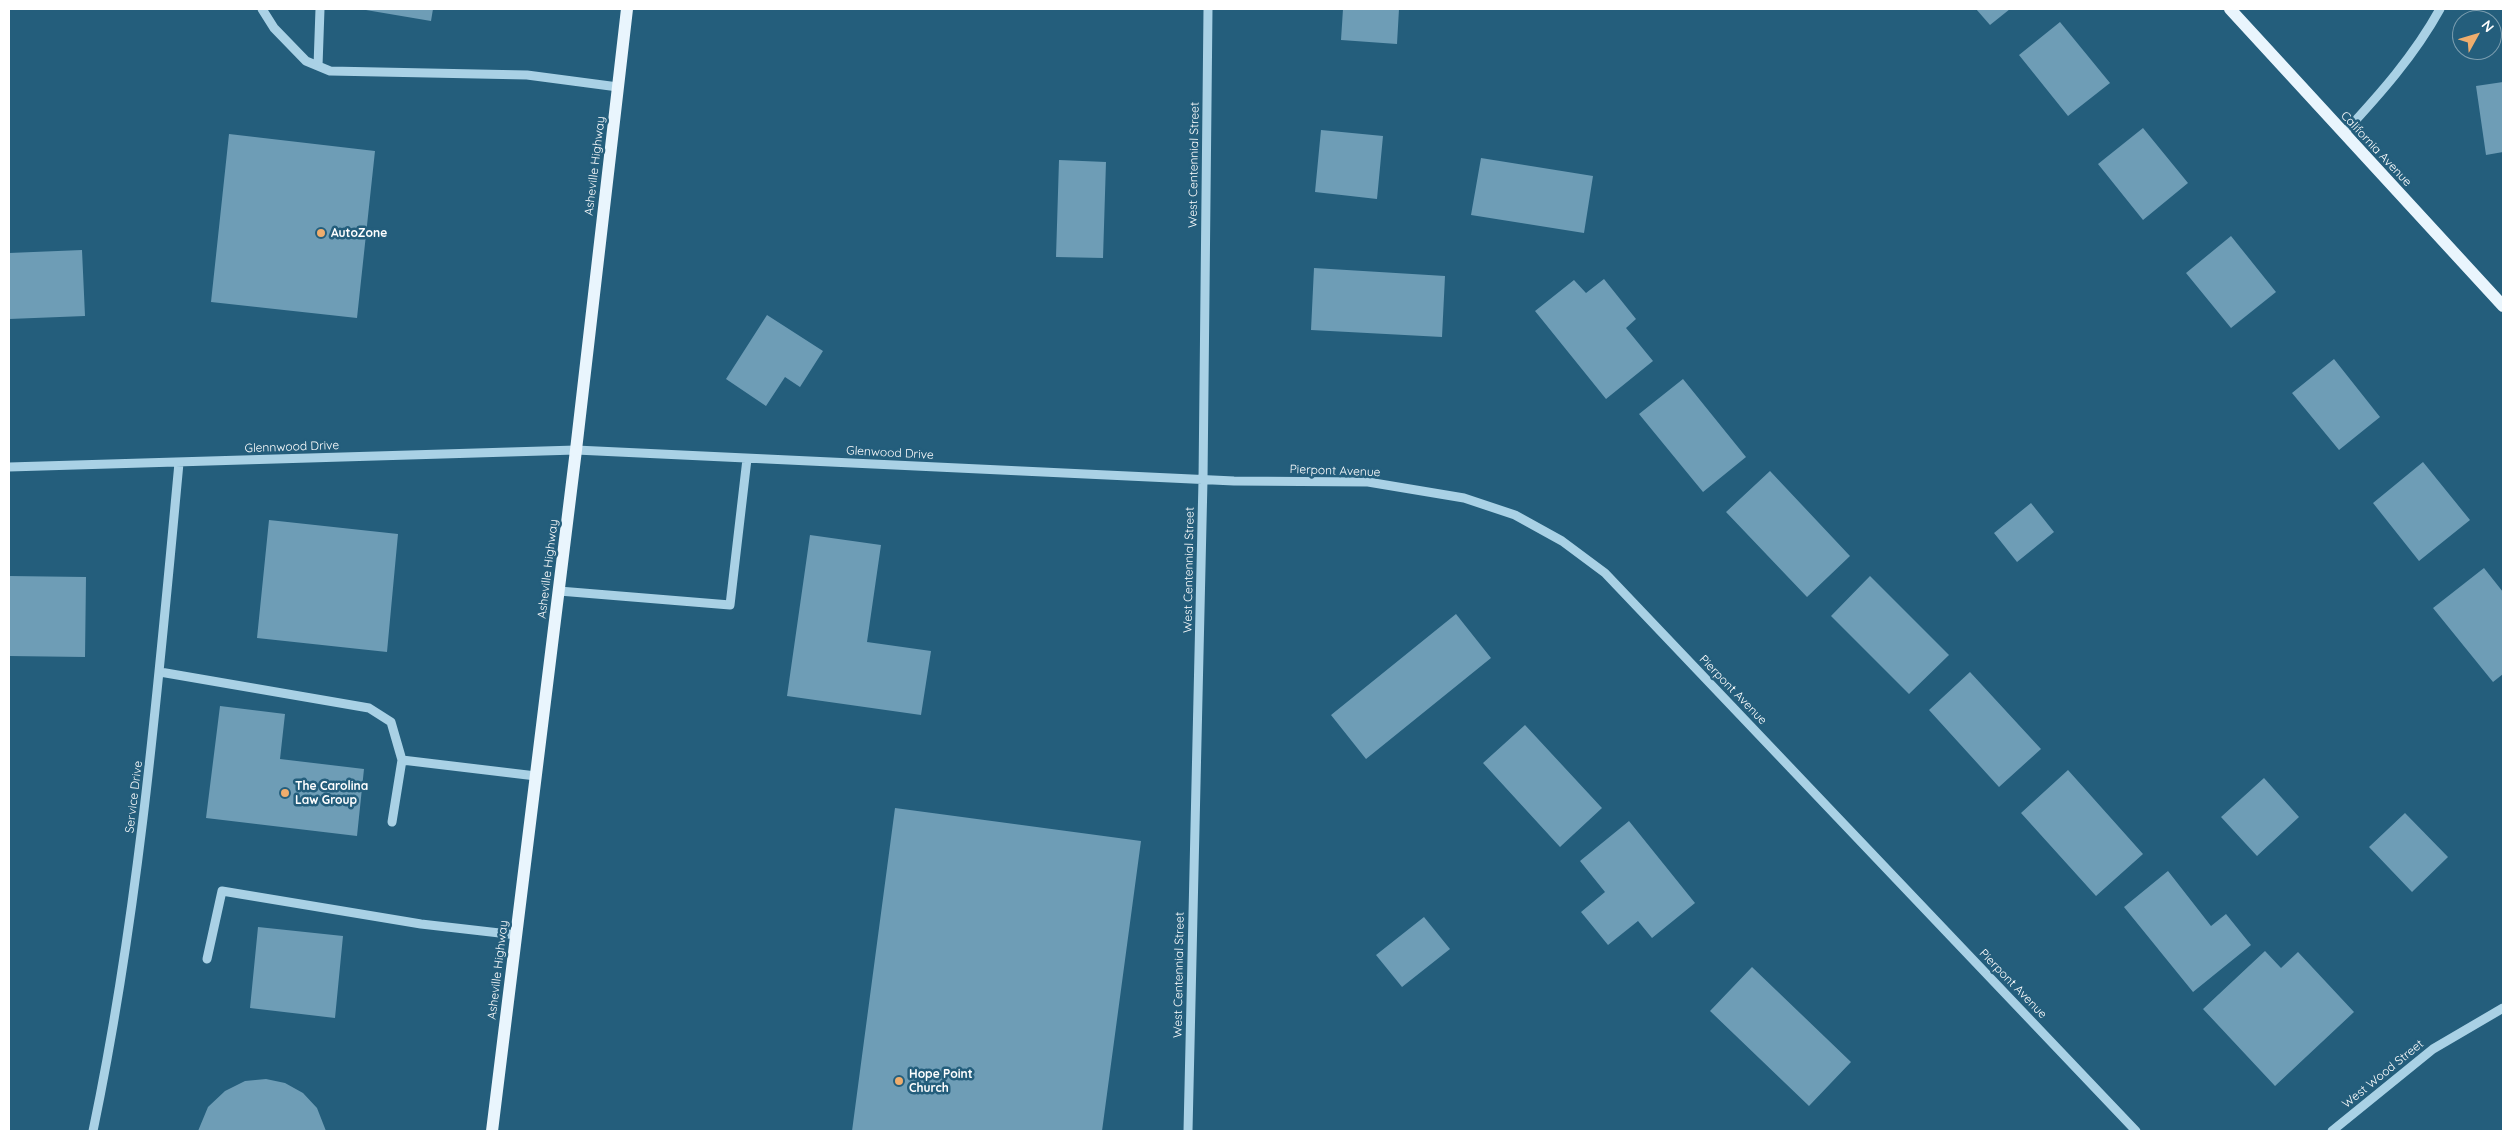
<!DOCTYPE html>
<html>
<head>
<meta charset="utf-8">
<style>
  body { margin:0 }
  #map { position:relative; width:2512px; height:1140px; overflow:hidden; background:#245e7c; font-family:Quicksand,sans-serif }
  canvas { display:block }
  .frame { position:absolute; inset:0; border:10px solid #fff; pointer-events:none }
  .north { position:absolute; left:2452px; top:10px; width:50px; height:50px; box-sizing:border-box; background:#245e7c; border:1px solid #7c9eb0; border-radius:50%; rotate:51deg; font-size:14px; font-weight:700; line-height:20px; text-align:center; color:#fff }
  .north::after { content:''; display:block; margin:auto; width:18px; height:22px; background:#efad6d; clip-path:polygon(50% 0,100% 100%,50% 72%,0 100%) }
</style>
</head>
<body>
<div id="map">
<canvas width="2512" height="1140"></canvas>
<div class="frame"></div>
<div class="north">N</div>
</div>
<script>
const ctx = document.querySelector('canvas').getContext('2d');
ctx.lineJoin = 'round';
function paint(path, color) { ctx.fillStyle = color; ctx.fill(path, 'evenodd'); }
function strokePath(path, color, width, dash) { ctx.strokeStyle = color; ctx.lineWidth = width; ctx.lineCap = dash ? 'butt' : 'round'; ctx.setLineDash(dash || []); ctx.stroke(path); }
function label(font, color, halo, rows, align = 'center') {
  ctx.font = font + ' Quicksand,sans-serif'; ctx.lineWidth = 5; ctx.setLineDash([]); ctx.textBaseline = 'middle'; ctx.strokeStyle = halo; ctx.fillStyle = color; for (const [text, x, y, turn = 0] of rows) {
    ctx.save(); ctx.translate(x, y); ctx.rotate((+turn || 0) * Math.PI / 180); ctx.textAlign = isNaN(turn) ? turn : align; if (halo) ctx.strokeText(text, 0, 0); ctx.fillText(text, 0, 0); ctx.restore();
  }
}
const building = new Path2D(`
  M360,9H433L431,21Z
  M1343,9H1399L1397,44L1341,40Z
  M1976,9H2010L1990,25Z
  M2060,22L2110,83L2068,116L2019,55Z
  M2503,82V152L2486,155L2476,86Z
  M2143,128L2188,183L2143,220L2098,164Z
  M1321,130L1383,136L1377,199L1315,192Z
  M229,134L375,151L357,318L211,302Z
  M1481,158L1593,176L1584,233L1471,215Z
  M1059,160L1106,162L1103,258L1056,257Z
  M2231,236L2276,292L2231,328L2186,273Z
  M82,250L85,316L9,319V253Z
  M1314,268L1445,276L1442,337L1311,330Z
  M1604,279L1636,319L1626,328L1653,361L1606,399L1535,311L1574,280L1586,293Z
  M767,315L823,351L800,387L785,377L766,406L726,379Z
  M2334,359L2380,417L2339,450L2292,393Z
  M1683,379L1746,457L1703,492L1639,414Z
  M2423,462L2470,520L2419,561L2373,503Z
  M1770,471L1850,556L1807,597L1726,512Z
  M2031,503L2054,532L2017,562L1994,533Z
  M269,520L398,534L387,652L257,638Z
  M810,535L881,545L867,642L931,651L921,715L787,696Z
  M2484,568L2503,592V674L2493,682L2433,608Z
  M9,576L86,577L85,657L9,656Z
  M1870,576L1949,655L1909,694L1831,616Z
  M1456,614L1491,658L1366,759L1331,715Z
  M1970,672L2041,749L1999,787L1929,710Z
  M220,706L285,714L280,759L364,769L357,836L206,818Z
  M1525,725L1602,808L1560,847L1483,763Z
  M2068,770L2143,854L2096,896L2021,813Z
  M2264,778L2299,817L2257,856L2221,817Z
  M895,808L1141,841L1102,1131H852Z
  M2405,813L2448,857L2412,892L2369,847Z
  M1629,821L1695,903L1652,938L1638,921L1608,945L1581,912L1605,892L1580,861Z
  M2168,871L2211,926L2226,914L2251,945L2193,992L2124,907Z
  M1424,917L1450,949L1402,987L1376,955Z
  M258,927L343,936L335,1018L250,1008Z
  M2265,951L2281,968L2298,952L2354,1012L2275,1086L2203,1009Z
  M1752,967L1851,1062L1809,1106L1710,1011Z
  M266,1079L285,1083L303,1093L317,1108L326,1131H198L208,1107L225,1091L245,1081Z`);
const minor = new Path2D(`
  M262,9L274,28L306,61L330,71L527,75L618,87
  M318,66L320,9
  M2344,133C2380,94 2414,56 2440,9
  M9,467L576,450L1234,481L1368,482L1464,498L1515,515L1562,541L1605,573L2136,1131
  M559,591L730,605L747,459
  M160,672L369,708L391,722L402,760L392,822
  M402,760L536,776
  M207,959L222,891L421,924L517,935
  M93,1131C139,911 158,687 179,463
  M1188,1131L1203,480L1208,9
  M2332,1131L2433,1049L2503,1008`);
const major = new Path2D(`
  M2230,9L2503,306
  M492,1131L576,450L627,9`);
const markers = [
  [321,233,5,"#efad6d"],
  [285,793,5,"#efad6d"],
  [899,1081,5,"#efad6d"]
];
const streetNames = [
  ["California Avenue",2376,149,47],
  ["West Centennial Street",1194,165,-89],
  ["Asheville Highway",595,166,-83],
  ["Glennwood Drive",292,447,-2],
  ["Glenwood Drive",890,453,3],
  ["Pierpont Avenue",1335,471,2],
  ["Asheville Highway",548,569,-83],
  ["West Centennial Street",1189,570,-89],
  ["Pierpont Avenue",1733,690,46],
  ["Service Drive",134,797,-83],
  ["Asheville Highway",498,970,-83],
  ["West Centennial Street",1179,975,-89],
  ["Pierpont Avenue",2013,984,46],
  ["West Wood Street",2383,1074,-39]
];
const poiNames = [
  ["AutoZone",331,233],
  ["The Carolina",295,786],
  ["Law Group",295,800],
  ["Hope Point",909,1074],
  ["Church",909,1088]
];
paint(building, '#6e9db6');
strokePath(minor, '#a9d1e5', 9);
strokePath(major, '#e9f5fd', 12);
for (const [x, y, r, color] of markers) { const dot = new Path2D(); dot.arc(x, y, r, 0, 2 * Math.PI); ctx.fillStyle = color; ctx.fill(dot); strokePath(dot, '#245e7c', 2); }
label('12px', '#fff', '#245e7c', streetNames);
label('bold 12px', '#fff', '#245e7c', poiNames, 'left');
</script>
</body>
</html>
